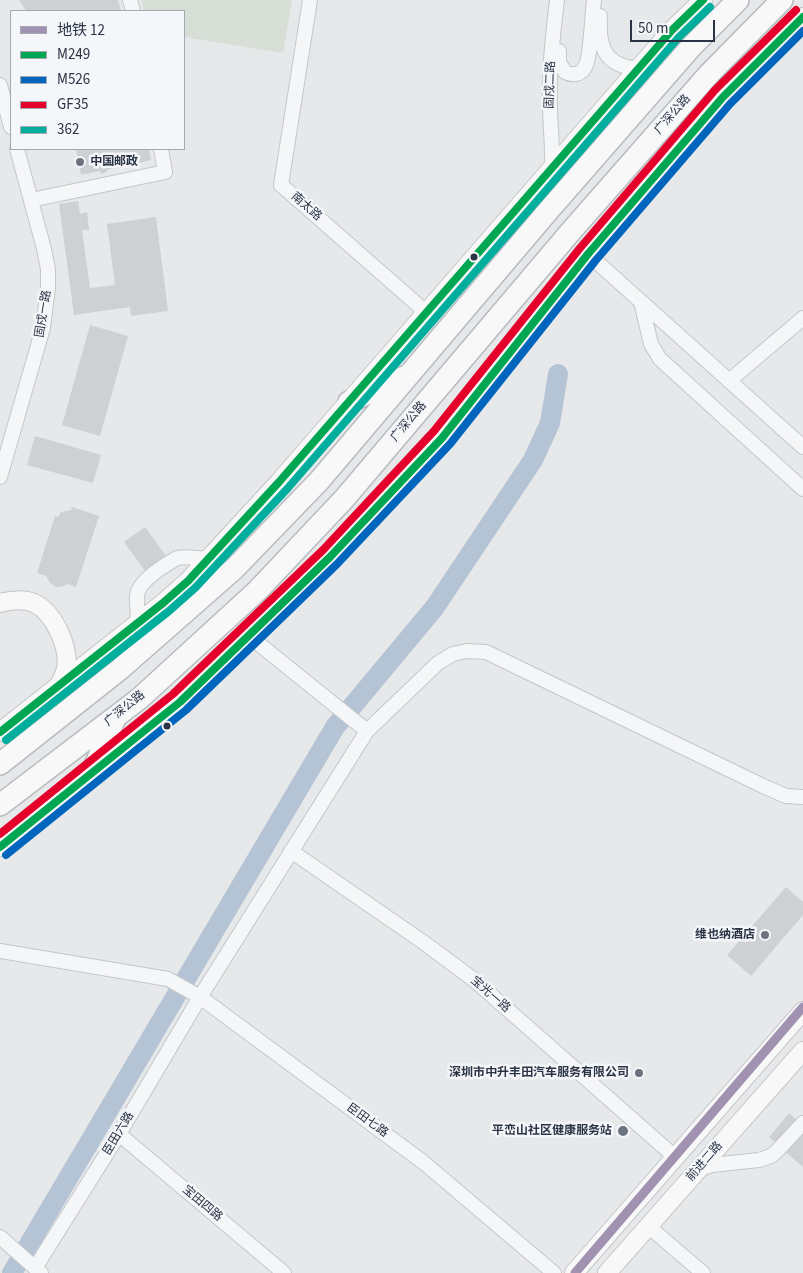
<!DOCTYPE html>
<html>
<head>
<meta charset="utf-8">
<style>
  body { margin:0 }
  #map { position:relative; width:803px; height:1273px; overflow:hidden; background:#e6e8ea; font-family:"Source Sans 3","Noto Sans SC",sans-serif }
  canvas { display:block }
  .legend { position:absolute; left:10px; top:10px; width:175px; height:140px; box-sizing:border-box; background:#f4f6f9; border:1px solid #a4a8b1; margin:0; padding:6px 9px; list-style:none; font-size:15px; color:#2b3445 }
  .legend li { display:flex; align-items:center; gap:10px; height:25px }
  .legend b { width:25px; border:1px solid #a4a8b1 }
  .scale { position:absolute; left:630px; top:20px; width:85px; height:22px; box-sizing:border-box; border:2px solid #2b3445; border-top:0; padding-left:6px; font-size:15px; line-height:18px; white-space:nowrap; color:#2b3445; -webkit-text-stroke:4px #f4f6f9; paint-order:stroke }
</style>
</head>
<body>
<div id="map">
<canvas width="803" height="1273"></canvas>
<ul class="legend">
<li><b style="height:6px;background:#a192b2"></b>地铁 12</li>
<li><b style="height:6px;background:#00a651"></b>M249</li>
<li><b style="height:6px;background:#0065bd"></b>M526</li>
<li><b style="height:6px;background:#e4002b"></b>GF35</li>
<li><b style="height:6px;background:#01ad9c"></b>362</li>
</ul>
<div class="scale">50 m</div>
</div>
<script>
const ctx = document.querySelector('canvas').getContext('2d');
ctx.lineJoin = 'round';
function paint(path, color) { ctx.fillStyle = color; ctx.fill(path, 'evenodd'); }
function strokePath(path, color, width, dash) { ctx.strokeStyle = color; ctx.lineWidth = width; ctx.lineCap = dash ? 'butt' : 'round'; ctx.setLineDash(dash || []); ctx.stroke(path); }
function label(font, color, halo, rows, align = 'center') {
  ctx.font = font + ' "Source Sans 3","Noto Sans SC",sans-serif'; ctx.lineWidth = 5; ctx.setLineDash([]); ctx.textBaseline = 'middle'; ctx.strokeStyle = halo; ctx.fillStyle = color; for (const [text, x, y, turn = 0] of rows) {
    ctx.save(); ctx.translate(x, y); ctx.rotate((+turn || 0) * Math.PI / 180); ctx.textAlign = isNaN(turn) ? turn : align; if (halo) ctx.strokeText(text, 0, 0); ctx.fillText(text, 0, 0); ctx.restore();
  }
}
const green = new Path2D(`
  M142,0H292L283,53L184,37V11H144Z`);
const river = new Path2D(`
  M12,1273L335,727L435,607L533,460L550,423L558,374`);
const building = new Path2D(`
  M19,0H118L121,11H26Z
  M76,149H149L151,160L136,164V167L130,168L129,165L107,170V172L101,174L100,171L81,175Z
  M78,201L80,214L87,212L89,230H82L90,288L115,285L107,224L156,217L168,311L131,316L130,307L74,315L59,204Z
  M90,325L128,336L100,436L62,425Z
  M35,436L101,455L93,483L27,465Z
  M72,507L99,516L76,587L67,584L64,586L56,587L50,583L46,576L37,573L55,516L58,517L61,512L71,510Z
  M145,527L169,560L148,575L124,542Z
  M786,887L803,902V915L751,976L727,955Z
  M789,1113L803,1125V1167L769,1137Z`);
const minor = new Path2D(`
  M130,0L133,11
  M310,0L281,185L427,313
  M600,16C598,48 605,66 639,69
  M559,51V62L565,72C572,76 581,75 585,67C591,58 592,14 594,0
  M0,85L11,127
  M552,169C553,147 550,126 550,104C549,69 553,34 557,0
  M31,200L165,172L161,149
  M588,254L803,447
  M641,302L651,344L660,359L803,489
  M729,381L803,318
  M0,477L43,328L48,288V269L44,249L17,149
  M137,624C139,614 136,605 137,596C138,581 165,565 177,558C189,555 199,561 211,557
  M249,636L367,731
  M291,851L423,942L473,979L675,1157
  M0,951L168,979L200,997L423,1162L554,1273
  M119,1134L284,1273
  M698,1170L712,1165L759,1160L771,1156L777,1151L803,1123
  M648,1226L703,1273
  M0,1237L41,1273
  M35,1268L119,1134L200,997L367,731L438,663L453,654L467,651L486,652L763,786L786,796L803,797`);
const major = new Path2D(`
  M0,603C10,600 24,599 34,603C54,612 70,648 66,669C64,675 61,681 59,687
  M0,732L163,603L188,581L279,482L672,30L703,0
  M0,847L180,702L330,557L442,438L588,254L723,97L803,17
  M574,1273L803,1011
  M607,1273L803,1051`);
const highway = new Path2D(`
  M349,402L404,377
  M0,764L120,669L235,568L319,481L548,211L691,47L738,0
  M92,773L115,718
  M0,805L139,699L257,591L344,499L572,230L710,73L782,0`);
const bus1 = new Path2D(`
  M0,732L163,603L188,581L279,482L672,30L703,0
  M0,847L180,702L330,557L442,438L588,254L723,97L803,17`);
const bus2 = new Path2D(`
  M6,855L186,710L337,564L450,444L596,260L730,104L803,31`);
const bus3 = new Path2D(`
  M0,834L173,694L323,550L434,431L580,248L715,90L796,10`);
const bus4 = new Path2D(`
  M6,740L169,611L195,588L287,489L679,37L710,7`);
const metro1 = new Path2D(`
  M575,1273L803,1007`);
const markers = [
  [80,162,5,"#6c737f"],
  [474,257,4.5,"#2b3445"],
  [167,726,4.5,"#2b3445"],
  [765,935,5,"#6c737f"],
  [639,1073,5,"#6c737f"],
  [623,1131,6,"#6c737f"]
];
const streetNames = [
  ["固戍二路",551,85,-88],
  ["广深公路",673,115,-49],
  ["南太路",306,207,41],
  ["固戍一路",44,314,-81],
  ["广深公路",409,422,-50],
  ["广深公路",125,709,-39],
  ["宝光一路",490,995,41],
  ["臣田七路",367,1121,36],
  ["臣田六路",119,1134,-59],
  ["前进二路",705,1162,-49],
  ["宝田四路",202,1204,40]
];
const poiNames = [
  ["中国邮政",90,162,"left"],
  ["维也纳酒店",755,935],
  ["深圳市中升丰田汽车服务有限公司",629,1073],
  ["平峦山社区健康服务站",612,1131]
];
paint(green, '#d6ded6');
strokePath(river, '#b4c4d5', 20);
paint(building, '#ced0d3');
strokePath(minor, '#c4c6c8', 16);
strokePath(major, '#c2c5c8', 20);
strokePath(highway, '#b8bbbf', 24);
strokePath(minor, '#f5f6f7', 14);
strokePath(major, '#f8f8f8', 18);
strokePath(highway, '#f8f8f8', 21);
strokePath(bus1, '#00a651', 8);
strokePath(bus2, '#0065bd', 8);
strokePath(bus3, '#e4002b', 8);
strokePath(bus4, '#01ad9c', 8);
strokePath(metro1, '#a192b2', 9);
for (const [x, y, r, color] of markers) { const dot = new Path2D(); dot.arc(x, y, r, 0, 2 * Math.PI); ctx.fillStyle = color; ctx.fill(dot); strokePath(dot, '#f4f6f9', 2); }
label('12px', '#2b3445', '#f4f6f9', streetNames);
label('bold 12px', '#2b3445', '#f4f6f9', poiNames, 'right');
</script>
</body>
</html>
